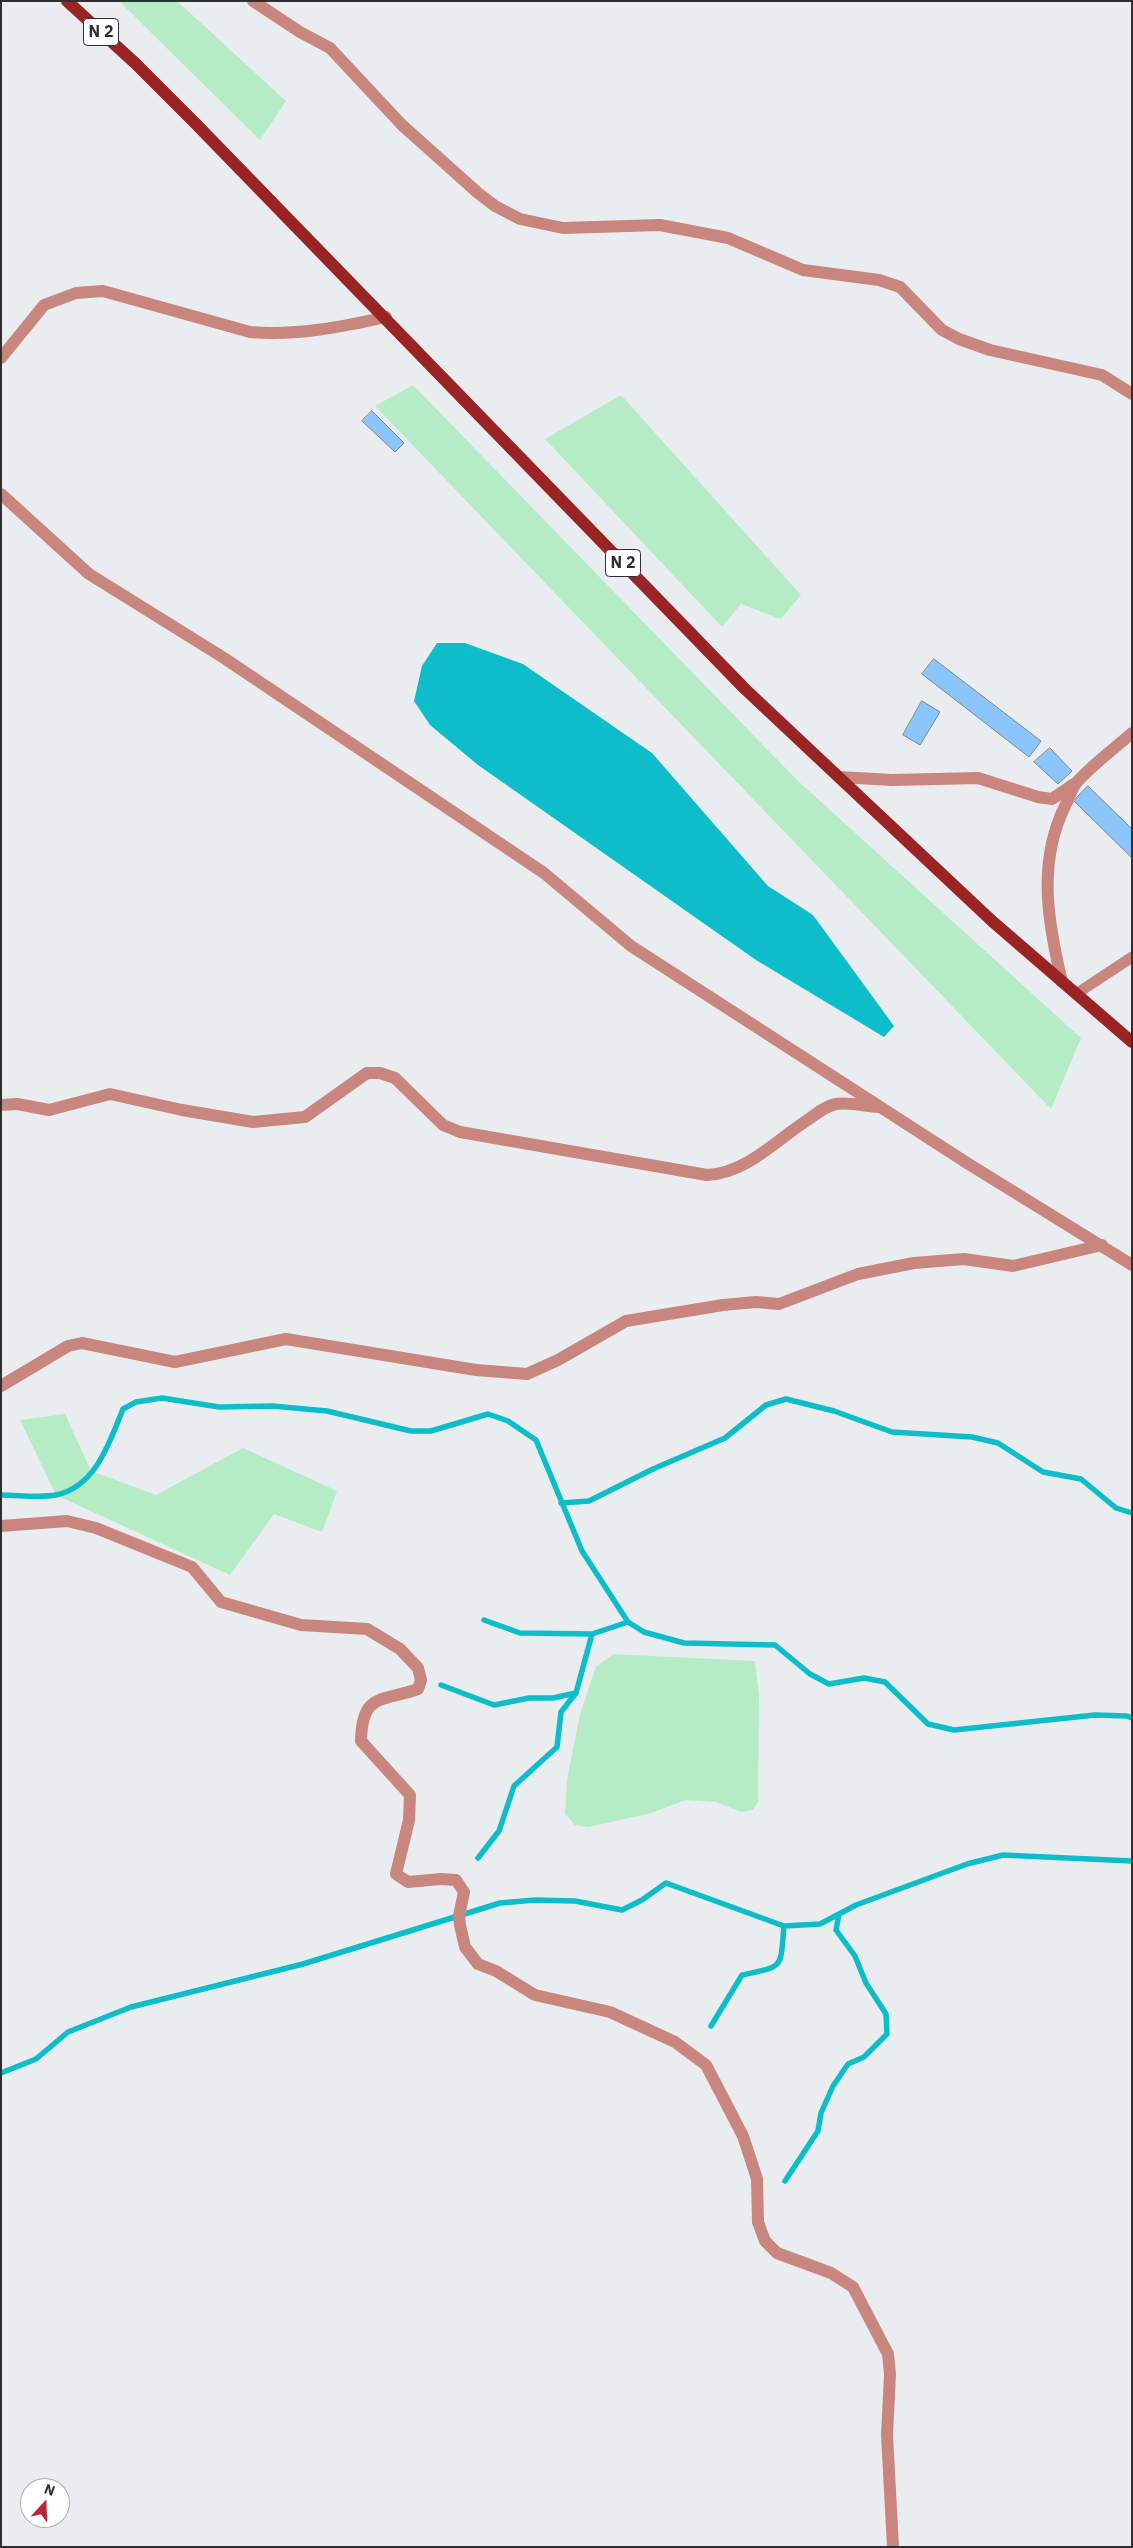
<!DOCTYPE html>
<html>
<head>
<meta charset="utf-8">
<style>
  body { margin:0 }
  #map { position:relative; width:1133px; height:2548px; overflow:hidden; background:#eaedf0; font-family:"IBM Plex Sans",sans-serif }
  canvas { display:block }
  .frame { position:absolute; inset:0; border:2px solid #2e2f30; pointer-events:none }
  .north { position:absolute; left:20px; top:2478px; width:50px; height:50px; box-sizing:border-box; background:#fff; border:1px solid #abacac; border-radius:50%; rotate:20deg; font-size:14px; font-weight:700; line-height:20px; text-align:center; color:#2e2f30 }
  .north::after { content:''; display:block; margin:auto; width:18px; height:22px; background:#b82740; clip-path:polygon(50% 0,100% 100%,50% 72%,0 100%) }
</style>
</head>
<body>
<div id="map">
<canvas width="1133" height="2548"></canvas>
<div class="frame"></div>
<div class="north">N</div>
</div>
<script>
const ctx = document.querySelector('canvas').getContext('2d');
ctx.lineJoin = 'round';
function paint(path, color) { ctx.fillStyle = color; ctx.fill(path, 'evenodd'); }
function strokePath(path, color, width, dash) { ctx.strokeStyle = color; ctx.lineWidth = width; ctx.lineCap = dash ? 'butt' : 'round'; ctx.setLineDash(dash || []); ctx.stroke(path); }
function label(font, color, halo, rows, align = 'center') {
  ctx.font = font + ' "IBM Plex Sans",sans-serif'; ctx.lineWidth = 5; ctx.setLineDash([]); ctx.textBaseline = 'middle'; ctx.strokeStyle = halo; ctx.fillStyle = color; for (const [text, x, y, turn = 0] of rows) {
    ctx.save(); ctx.translate(x, y); ctx.rotate((+turn || 0) * Math.PI / 180); ctx.textAlign = isNaN(turn) ? turn : align; if (halo) ctx.strokeText(text, 0, 0); ctx.fillText(text, 0, 0); ctx.restore();
  }
}
const green = new Path2D(`
  M119,1H177L286,101L260,140Z
  M413,385L797,780L1081,1038L1051,1109L375,406Z
  M621,395L801,595L781,619L741,604L722,627L545,439Z
  M65,1414L91,1471L156,1495L243,1448L337,1491L322,1532L274,1514L230,1575L56,1495L20,1420Z
  M613,1654L755,1661L759,1696L758,1802L753,1810L741,1812L716,1802L686,1800L648,1814L588,1827L575,1825L565,1814L567,1780L580,1714L596,1667Z`);
const water = new Path2D(`
  M437,643H465L523,664L652,753L768,886L813,915L894,1026L884,1037L756,960L478,765L430,725L414,701L422,666Z`);
const stream = new Path2D(`
  M1,1495C19,1495 39,1498 56,1495C96,1487 110,1441 123,1409L136,1402L162,1398L219,1407L272,1406L327,1411L411,1431H431L488,1414L508,1421L536,1440L582,1551L628,1622L644,1632L684,1643L775,1645L810,1674L829,1684L864,1678L885,1682L928,1724L954,1730L1095,1715L1127,1716L1132,1718
  M561,1503L589,1501L653,1469L725,1438L766,1405L786,1399L834,1411L892,1432L972,1437L998,1443L1043,1472L1081,1479L1116,1508L1132,1513
  M484,1620L520,1633L592,1634
  M441,1685L494,1705L529,1698H553L576,1693
  M478,1858L499,1831L514,1786L557,1747L561,1712L576,1693L592,1634L628,1622
  M711,2026L742,1975C785,1966 780,1969 784,1926
  M1,2073L36,2059L68,2032L131,2007L303,1964L500,1903L535,1900L575,1901L622,1910L642,1900L666,1883L784,1926L820,1924L856,1905L967,1864L1003,1855L1132,1861
  M785,2181L818,2131L821,2113L833,2086L848,2064L864,2057L887,2034L886,2014L866,1983L855,1956L836,1930L839,1914`);
const building = new Path2D(`
  M372,411L404,443L395,452L362,421Z
  M934,659L1041,741L1029,757L922,674Z
  M922,701L940,712L920,745L903,735Z
  M1050,748L1072,771L1058,784L1034,762Z
  M1088,786L1132,829V858L1074,801Z`);
const lane = new Path2D(`
  M1076,994L1132,957`);
const street = new Path2D(`
  M253,1L300,32L330,48L402,125L478,193L495,206L520,219L563,228L660,225L728,238L803,270L879,280L900,287L942,330L959,339L990,350L1102,375L1132,394
  M1,358L44,305L76,293L103,291L250,332C295,336 342,327 386,317
  M1,494L89,574L224,658L544,873L631,946L967,1163L1132,1265
  M839,777L892,780L978,778L1038,797L1052,799L1074,784
  M1062,982C1048,923 1037,863 1065,806C1069,798 1072,788 1077,782C1093,764 1114,749 1132,733
  M1,1105L17,1104L49,1110L110,1094L182,1110L253,1122L305,1117L367,1073H380L395,1078L443,1125L460,1132L707,1175C747,1173 776,1140 809,1119C817,1113 826,1106 836,1104C848,1102 865,1106 878,1107
  M1,1386L68,1346L82,1343L175,1362L286,1339L476,1370L527,1374L558,1360L626,1321L723,1305L756,1302L779,1304L858,1274L914,1263L964,1259L1013,1266L1102,1245
  M1,1526L67,1521L96,1528L192,1567L221,1602L301,1625L367,1629L400,1649L418,1668L421,1680L418,1689C382,1702 362,1692 361,1741L410,1795L409,1820L396,1874L408,1882L441,1879L456,1880L464,1892L459,1916L460,1925L465,1947L478,1964L496,1971L535,1995L610,2012L675,2042L706,2065L743,2136L757,2179L758,2222L765,2241L777,2253L831,2273L853,2287L888,2354L890,2374L887,2435L893,2547`);
const primary = new Path2D(`
  M67,1L135,63L196,124L745,689L992,921L1132,1042`);
const shields = [
  [101,32,35],
  [623,563,35]
];
const shieldNames = [
  ["N 2",101,32],
  ["N 2",623,563]
];
paint(green, '#b5ecc6');
paint(water, '#0ebdca');
strokePath(stream, '#0ebdca', 5.5);
paint(building, '#8ac6fb');
strokePath(building, '#808386', 1);
strokePath(lane, '#c8867f', 11);
strokePath(street, '#c8867f', 12);
strokePath(primary, '#9a2323', 12);
for (const [x, y, w] of shields) { const box = new Path2D(); box.roundRect(x - w / 2, y - 13.5, w, 27, 4); ctx.fillStyle = '#fff'; ctx.fill(box); strokePath(box, '#2e2f30', 1); }
label('bold 16px', '#2e2f30', null, shieldNames);
</script>
</body>
</html>
